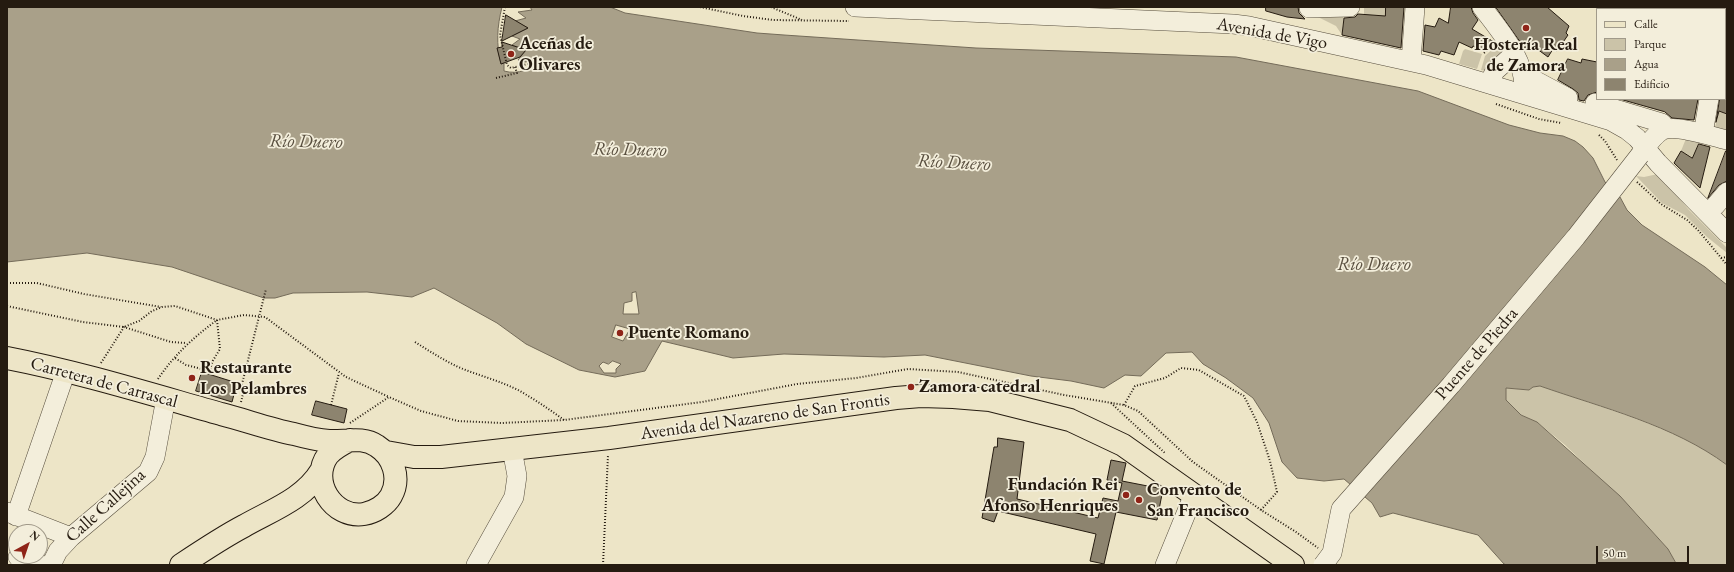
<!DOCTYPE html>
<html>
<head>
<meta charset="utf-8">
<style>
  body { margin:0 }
  #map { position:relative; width:1734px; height:572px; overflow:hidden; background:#ede5c7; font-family:"EB Garamond",serif }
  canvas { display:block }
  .frame { position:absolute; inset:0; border:8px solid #251b10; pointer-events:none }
  .legend { position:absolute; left:1596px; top:8px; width:130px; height:92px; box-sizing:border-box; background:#f3eedb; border:1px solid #a19a8a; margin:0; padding:5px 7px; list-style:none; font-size:12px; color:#251b10 }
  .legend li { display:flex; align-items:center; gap:8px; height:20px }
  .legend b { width:20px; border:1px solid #a19a8a }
  .north { position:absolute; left:8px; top:524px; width:40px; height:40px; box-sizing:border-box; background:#f3eedb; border:1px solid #a19a8a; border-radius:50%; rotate:40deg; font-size:11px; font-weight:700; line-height:16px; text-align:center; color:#251b10 }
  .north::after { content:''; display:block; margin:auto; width:14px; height:18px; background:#8f2418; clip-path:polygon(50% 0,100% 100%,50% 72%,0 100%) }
  .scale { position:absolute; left:1596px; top:546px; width:93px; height:18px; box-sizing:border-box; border:2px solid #251b10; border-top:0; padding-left:5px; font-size:12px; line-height:14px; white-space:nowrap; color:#251b10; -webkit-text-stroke:3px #f3eedb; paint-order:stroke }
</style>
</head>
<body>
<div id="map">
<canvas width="1734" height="572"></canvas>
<div class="frame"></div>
<ul class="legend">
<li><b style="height:5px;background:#ede5c7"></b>Calle</li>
<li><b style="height:11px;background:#cbc3a8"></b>Parque</li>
<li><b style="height:11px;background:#a9a089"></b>Agua</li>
<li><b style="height:11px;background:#8d846f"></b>Edificio</li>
</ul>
<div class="north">N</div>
<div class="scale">50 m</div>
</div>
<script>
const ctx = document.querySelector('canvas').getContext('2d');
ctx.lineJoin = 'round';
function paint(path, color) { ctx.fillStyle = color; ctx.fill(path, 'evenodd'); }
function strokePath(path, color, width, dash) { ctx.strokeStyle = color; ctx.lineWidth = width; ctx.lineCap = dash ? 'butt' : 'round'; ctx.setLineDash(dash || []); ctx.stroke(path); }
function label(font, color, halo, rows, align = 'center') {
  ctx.font = font + ' "EB Garamond",serif'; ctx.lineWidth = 3.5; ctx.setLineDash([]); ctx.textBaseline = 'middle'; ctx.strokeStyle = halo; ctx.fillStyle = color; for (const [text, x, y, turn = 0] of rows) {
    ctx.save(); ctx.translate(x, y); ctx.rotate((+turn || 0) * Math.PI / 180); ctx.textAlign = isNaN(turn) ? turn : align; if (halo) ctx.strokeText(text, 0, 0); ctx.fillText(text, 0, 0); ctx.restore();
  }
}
const green = new Path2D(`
  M1364,7H1386L1385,17L1364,15Z
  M1344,12L1342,35L1336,26L1314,15Z
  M1499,43L1503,53L1486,71L1481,70L1485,56Z
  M1465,49L1482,54L1477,69L1459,64L1463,51Z
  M1719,111L1727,114V135L1714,132Z
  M1687,136L1702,139L1692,157L1681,151Z
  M1658,174L1689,210L1727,248V253L1707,237L1685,215L1662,203L1636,176L1644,177Z
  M1540,386C1602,408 1674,426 1727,465V565H1677L1668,549L1636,513L1565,445L1537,422L1521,415L1506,400V388L1529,390L1533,387Z`);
const water = new Path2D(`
  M7,7H502C497,27 496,44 501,64L504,63V71C518,75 532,69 543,61V59L525,62L518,60L526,50L512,45L520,39L512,36L528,28L515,21L526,18L518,12L532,10L530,7H610L625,13L757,33L784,35L976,48L1236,57L1418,91L1509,125L1540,133L1563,136L1575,141L1583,147L1593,158L1605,182L1620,197L1627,210L1642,225L1705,267L1727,285V465C1673,425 1603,408 1540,386L1533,387L1529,390L1506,388V400L1521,415L1537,422L1620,496L1668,549L1677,565H1507L1504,564L1478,535L1393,513L1380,517L1372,503L1344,479L1324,481L1297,478L1282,462L1269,423L1253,398L1226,378L1203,364L1192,352L1166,353L1141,376L1125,375L1104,388L1071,381L1031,376L925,355L884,357L784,354L733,358L662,341L645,371L615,377L579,370L526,344L497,323L434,288L412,297L367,292L293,293L275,298H264L172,267L87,253L7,262ZM636,292L639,314H623L624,303L632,301V293ZM616,325L630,329L623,341L612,337ZM613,361L621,364L616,369V373H604L599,366L603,362L608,364Z`);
const building = new Path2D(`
  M1266,7H1298L1299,13L1305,19L1287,17L1266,11Z
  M1386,7H1404L1401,48L1342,35L1344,18L1355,17L1358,14L1385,16Z
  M1451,7H1471L1473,13L1478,20L1472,29L1494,42L1484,51L1473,46L1472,48L1459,42L1454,55L1441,51L1439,55L1423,51L1425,25L1435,27L1439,18L1448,23Z
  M1496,7H1547L1569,26L1566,33L1568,35L1557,51L1553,49L1548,57L1529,43L1525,48Z
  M506,15L528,28L502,41Z
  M502,42L526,50L520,57L501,64L497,48L502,47Z
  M1568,59L1581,63L1582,59L1597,62V92L1588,95L1584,101L1579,100L1578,93L1573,89L1558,80Z
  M1620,99H1698L1694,120L1672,118L1665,112Z
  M1720,99H1727V114L1719,111L1716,122Z
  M1699,144L1710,147L1700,188L1674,163L1681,151L1692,158Z
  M1726,151H1727V181L1719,185L1708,198Z
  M202,372L237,383L232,402L196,391Z
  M316,401L347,409L344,423L312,415Z
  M998,438L1024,442L1017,499L1098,518L1103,498L1118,501L1122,483L1107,480L1111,460L1126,463L1122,481L1163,489L1157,520L1116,512L1104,564L1090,561L1096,534L998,511L994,522L982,518L994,447H997Z`);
const path = new Path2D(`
  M505,7L500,35L507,65L511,68L532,63
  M700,7L743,16L773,20L849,21
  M771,7L802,20
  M1484,53L1492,46
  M496,78L517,73L515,67
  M1496,104L1539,119L1561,123
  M1599,135L1605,141L1617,160
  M1637,182L1661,204L1687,220L1698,230L1727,265
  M1721,258L1727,257
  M7,283H37L84,294L161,307
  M7,306L83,322L124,327L139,321L152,311L162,307L175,306L217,320L244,315L265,317L346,377L389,397
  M415,342C431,352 446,362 463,369C481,376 500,381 518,390C534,399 549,409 564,420
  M101,363L124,327L171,342L186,343
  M158,379C174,355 194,337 217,320L220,349L212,362L210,371L186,365L175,358
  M241,402L243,394L241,388L266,289
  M1111,403L1166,454
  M331,405L339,373
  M1124,405L1135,386L1165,378L1181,368L1199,370L1244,396L1257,422L1270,461L1277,492L1261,510
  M350,423L389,397L421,411L458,421L502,423L564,420L702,402L797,384L856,378L908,369L958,372L1064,395L1124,405L1138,411L1193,462L1261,510L1296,532L1318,548
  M603,565L608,455`);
const minor = new Path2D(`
  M855,7L1233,24L1249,26L1426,65L1611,121L1627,130L1637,138L1658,163L1727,233
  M1482,7C1499,30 1529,63 1523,93
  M1695,7V9
  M1309,8L1350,7
  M1725,35L1727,40
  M1411,61L1415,7
  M1523,74L1568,98
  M1489,83L1495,71L1514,54
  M1595,103L1662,123L1667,129
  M1703,134L1709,99
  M1640,155C1646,147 1652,137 1661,131C1674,123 1712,137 1727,140
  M1715,206L1727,192
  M7,512L71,537
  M16,516L66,371
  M18,557L41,565
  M51,565L58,551L71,537L148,472L155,457L166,398
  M476,565L514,497L517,476L512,449
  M1165,565L1194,494`);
const major = new Path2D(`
  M7,358C79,372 150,394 221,414C245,420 269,429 294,434C305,437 318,440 329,441C345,442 363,436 377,446C393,456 401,478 391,496C386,505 375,512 364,514C333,519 309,481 328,455C334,448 342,444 350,440
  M386,452L414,457H441L609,438L896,398L921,396L953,397L990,400L1070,420L1123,445L1293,565
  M181,565C202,551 223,537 244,526C272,510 304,499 321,471`);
const minorBridge = new Path2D(`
  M1323,565L1332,553L1341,509L1451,385L1576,237L1640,155`);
const markers = [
  [1526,28,4,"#8f2418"],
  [511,54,4,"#8f2418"],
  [620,333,4,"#8f2418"],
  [192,378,4,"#8f2418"],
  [911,387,4,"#8f2418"],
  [1126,495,4,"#8f2418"],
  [1139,500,4,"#8f2418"]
];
const streetNames = [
  ["Avenida de Vigo",1272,34,10],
  ["Puente de Piedra",1477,354,-49],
  ["Carretera de Carrascal",104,383,15],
  ["Avenida del Nazareno de San Frontis",765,417,-8],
  ["Calle Callejina",106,506,-42]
];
const poiNames = [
  ["Aceñas de",519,44],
  ["Olivares",519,65],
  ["Hostería Real",1526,45,"center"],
  ["de Zamora",1526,66,"center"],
  ["Puente Romano",628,333],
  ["Restaurante",200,368],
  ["Los Pelambres",200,389],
  ["Zamora catedral",919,387],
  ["Fundación Rei",1118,485,"right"],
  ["Afonso Henriques",1118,506,"right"],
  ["Convento de",1147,490],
  ["San Francisco",1147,511]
];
const waterNames = [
  ["Río Duero",306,142,1],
  ["Río Duero",630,150,1],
  ["Río Duero",954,163,3],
  ["Río Duero",1374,265]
];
paint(green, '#cbc3a8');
paint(water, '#a9a089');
strokePath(water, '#746b59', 1);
paint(building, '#8d846f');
strokePath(building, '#251b10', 1);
strokePath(minor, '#574e3e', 20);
strokePath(major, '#251b10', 24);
strokePath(path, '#251b10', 2, [1, 2]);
strokePath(minor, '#f3eedb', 19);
strokePath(major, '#ede5c7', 22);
strokePath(minorBridge, '#574e3e', 20, []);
strokePath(minorBridge, '#f3eedb', 19);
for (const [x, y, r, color] of markers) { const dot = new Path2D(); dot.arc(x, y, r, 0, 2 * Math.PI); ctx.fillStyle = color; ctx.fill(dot); strokePath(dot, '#f3eedb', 1.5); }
label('18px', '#251b10', '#f3eedb', streetNames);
label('bold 18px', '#251b10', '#f3eedb', poiNames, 'left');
label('italic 19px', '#5a5040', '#f3eedb', waterNames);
</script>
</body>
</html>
